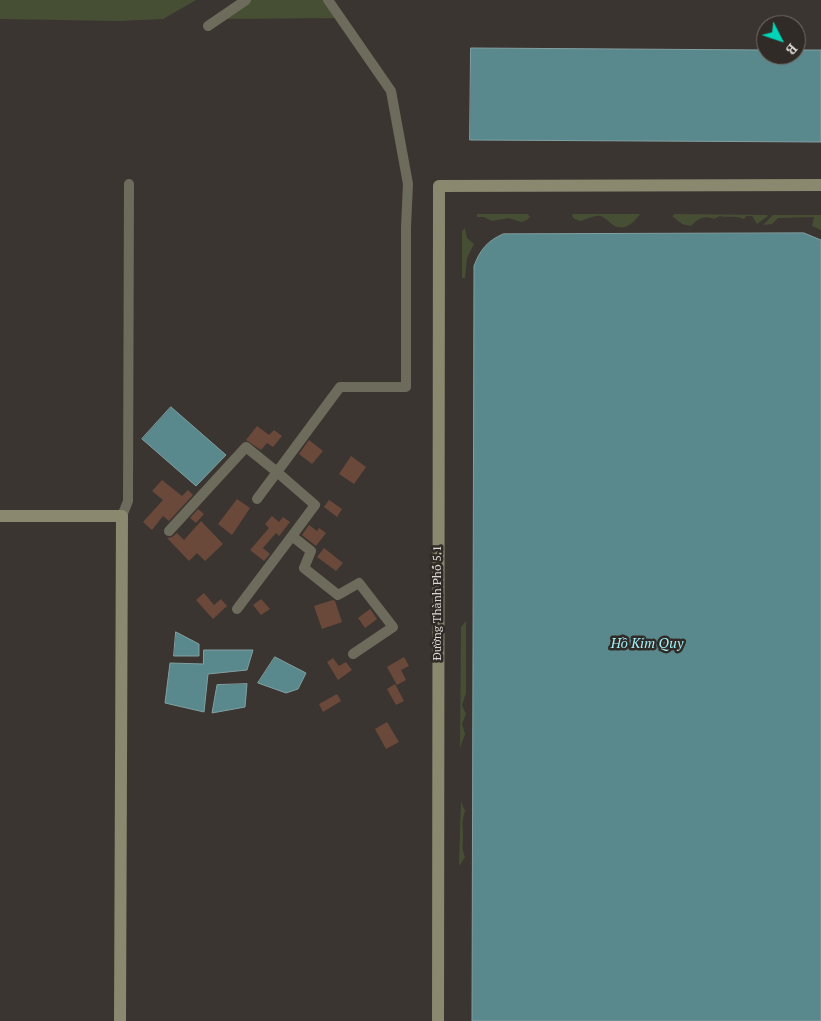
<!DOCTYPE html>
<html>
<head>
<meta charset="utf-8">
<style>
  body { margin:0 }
  #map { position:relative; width:821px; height:1021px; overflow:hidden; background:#3b3531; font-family:"PT Serif",serif }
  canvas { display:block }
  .north { position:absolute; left:756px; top:15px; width:50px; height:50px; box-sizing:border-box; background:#312b27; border:1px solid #75706c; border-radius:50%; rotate:131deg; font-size:14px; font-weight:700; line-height:20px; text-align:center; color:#dbd7d4 }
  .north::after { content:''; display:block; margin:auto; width:18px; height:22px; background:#00d5b7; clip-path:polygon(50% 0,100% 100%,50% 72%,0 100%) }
</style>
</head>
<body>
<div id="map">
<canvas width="821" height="1021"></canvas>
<div class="north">B</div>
</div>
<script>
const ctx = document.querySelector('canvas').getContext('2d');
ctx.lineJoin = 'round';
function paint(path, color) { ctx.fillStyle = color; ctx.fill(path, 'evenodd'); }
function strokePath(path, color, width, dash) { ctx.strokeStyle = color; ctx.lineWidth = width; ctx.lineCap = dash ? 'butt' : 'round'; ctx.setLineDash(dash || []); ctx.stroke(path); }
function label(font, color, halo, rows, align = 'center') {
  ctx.font = font + ' "PT Serif",serif'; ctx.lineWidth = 5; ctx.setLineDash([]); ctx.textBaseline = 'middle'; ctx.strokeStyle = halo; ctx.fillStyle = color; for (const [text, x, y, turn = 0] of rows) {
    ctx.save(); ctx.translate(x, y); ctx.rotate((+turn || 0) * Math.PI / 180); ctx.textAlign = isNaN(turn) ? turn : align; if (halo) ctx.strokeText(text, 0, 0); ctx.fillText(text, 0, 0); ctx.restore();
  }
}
const green = new Path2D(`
  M0,0H196L163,19L119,21L0,19Z
  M249,0H328L342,18L223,19Z
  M477,214H528L530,217L527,220L521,222L509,218L492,221L484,217H477Z
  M572,214H640C634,223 624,232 613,225C609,222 605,217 600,216C594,215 586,220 580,221L573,218Z
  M675,214L767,215L768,216L757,224L752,216H746L744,219C735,215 729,218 720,216L714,219C704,215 699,218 691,226L682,224L672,216Z
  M773,215H821V230L812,226L814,217L778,218L772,224L763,225Z
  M465,228L467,238L474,244L467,258L465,278H462V231Z
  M466,621V693L462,705L466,714L462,724L465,734L460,748L461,627Z
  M461,801L465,811C461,824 463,824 463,836C463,847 461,846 465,857L459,866Z`);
const water = new Path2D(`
  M471,48L766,50V55H796V50H821V142L470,140Z
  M804,233L821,240V1021H472L474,266C480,250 487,241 503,234Z
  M171,407L226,455L196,486L142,439Z
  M176,632L199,644V656H174Z
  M204,650H253L247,670L208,674L204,712L165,703L170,663L203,664Z
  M275,657L306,673L298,689L286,693L258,683Z
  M247,684L245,707L212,713L217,685Z`);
const building = new Path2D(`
  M257,426L269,435L274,430L282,436L273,447L267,443L261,450L246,440Z
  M309,440L323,451L312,464L299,454Z
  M351,456L366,467L354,484L339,474Z
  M162,480L182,496L188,490L193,495L169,521L163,516L152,530L143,522L163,500L152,491Z
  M237,499L250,508L232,535L218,524Z
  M329,500L342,509L337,517L324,507Z
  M198,509L204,514L196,523L190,518Z
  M272,516L279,522L283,517L290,522L279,536L276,533L263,548L270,554L264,561L250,550L269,528L265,524Z
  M201,521L223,544L205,561L197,553L189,561L167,538L172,537L177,533L184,540Z
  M309,525L317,531L319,528L326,533L316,546L302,535Z
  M324,548L343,563L336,571L317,557Z
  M204,593L214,605L221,599L227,606L213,619L196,600Z
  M261,599L270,609L261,615L253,605Z
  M333,600L335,601L342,622L322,629L314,606Z
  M370,609L377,619L365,628L358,618Z
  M404,657L409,666L401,670L406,680L397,685L387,667Z
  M333,658L339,666L346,662L352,670L338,680L327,662Z
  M395,684L404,701L396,705L387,689Z
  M337,694L341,701L323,712L319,704Z
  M387,722L399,742L386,749L375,729Z`);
const street = new Path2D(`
  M328,0L391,91L408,184L406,227V387H340L277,472L315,505L292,536L311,551L304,568L338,595L359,583L393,627L353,654
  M208,26L246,0
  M122,516L128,501L129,184
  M169,531L246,447L277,472L257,499
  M237,609L292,536`);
const secondary = new Path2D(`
  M0,516H122L120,1021
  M438,1021L439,186L821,185`);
const streetNames = [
  ["Đường Thành Phố 5.1",438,603,-90]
];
const waterNames = [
  ["Hồ Kim Quy",647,644]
];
paint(green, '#464f34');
paint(water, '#5a898d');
strokePath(water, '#81a0a2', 1);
paint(building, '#6a493a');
strokePath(street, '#6d6b5c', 10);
strokePath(secondary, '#8b8870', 12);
label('12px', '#dbd7d4', '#312b27', streetNames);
label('italic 14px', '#a0f3fb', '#312b27', waterNames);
</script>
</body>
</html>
